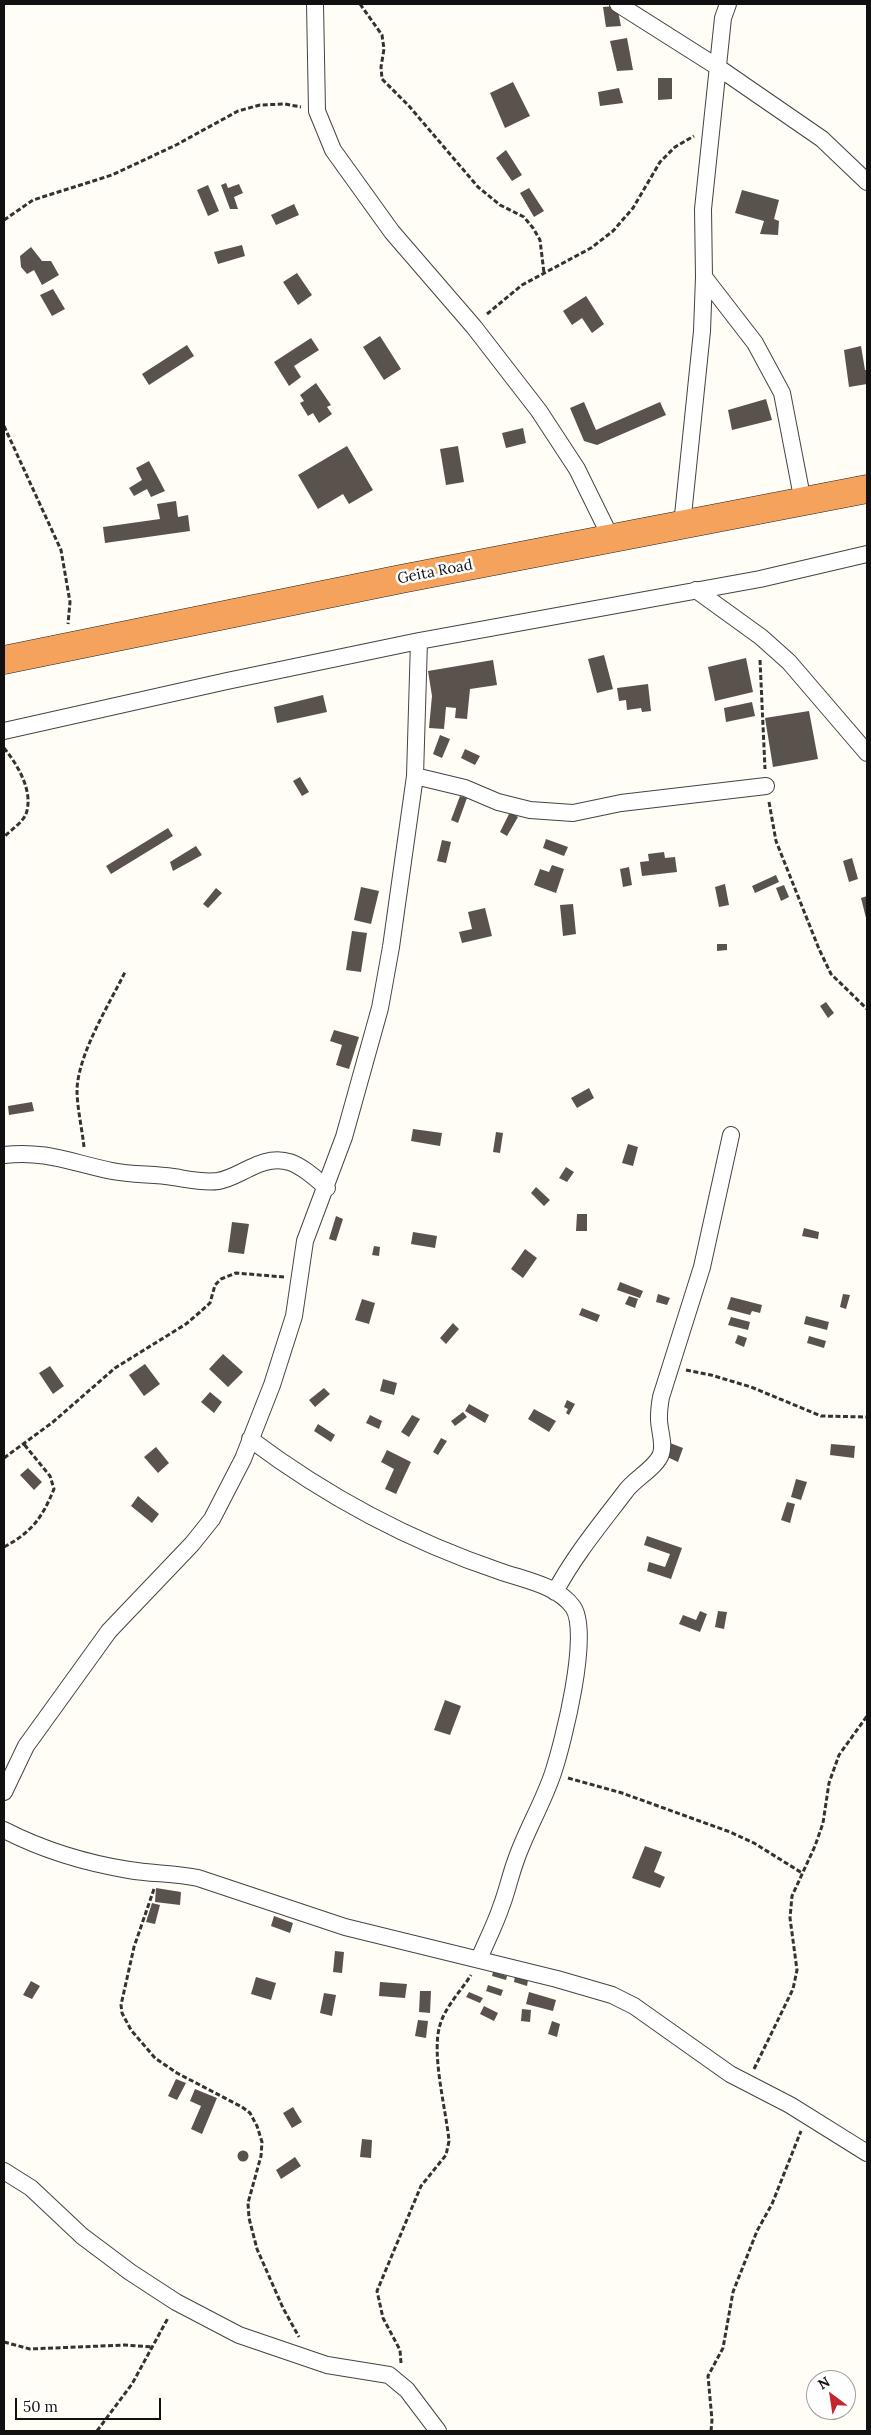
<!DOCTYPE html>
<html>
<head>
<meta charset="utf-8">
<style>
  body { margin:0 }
  #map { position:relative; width:871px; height:2435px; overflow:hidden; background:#fffdf5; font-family:Lora,serif }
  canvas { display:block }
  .frame { position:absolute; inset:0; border:5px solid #111; pointer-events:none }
  .north { position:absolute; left:806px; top:2370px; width:50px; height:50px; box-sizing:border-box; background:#fff; border:1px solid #a0a0a0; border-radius:50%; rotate:329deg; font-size:14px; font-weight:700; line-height:20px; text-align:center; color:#111 }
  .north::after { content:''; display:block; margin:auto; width:18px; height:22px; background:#c4262e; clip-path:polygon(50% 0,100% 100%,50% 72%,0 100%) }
  .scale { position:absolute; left:15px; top:2398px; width:146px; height:22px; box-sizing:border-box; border:2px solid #111; border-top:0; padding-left:6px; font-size:15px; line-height:18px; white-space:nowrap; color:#111; -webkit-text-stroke:4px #fff; paint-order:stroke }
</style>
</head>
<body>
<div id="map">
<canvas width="871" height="2435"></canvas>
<div class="frame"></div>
<div class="north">N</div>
<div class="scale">50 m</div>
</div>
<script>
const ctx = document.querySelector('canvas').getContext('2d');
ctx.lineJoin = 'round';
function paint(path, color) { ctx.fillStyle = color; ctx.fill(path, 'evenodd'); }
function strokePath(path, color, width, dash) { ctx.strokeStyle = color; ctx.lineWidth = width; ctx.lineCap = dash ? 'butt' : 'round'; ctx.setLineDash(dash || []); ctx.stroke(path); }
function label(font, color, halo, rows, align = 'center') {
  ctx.font = font + ' Lora,serif'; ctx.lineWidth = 5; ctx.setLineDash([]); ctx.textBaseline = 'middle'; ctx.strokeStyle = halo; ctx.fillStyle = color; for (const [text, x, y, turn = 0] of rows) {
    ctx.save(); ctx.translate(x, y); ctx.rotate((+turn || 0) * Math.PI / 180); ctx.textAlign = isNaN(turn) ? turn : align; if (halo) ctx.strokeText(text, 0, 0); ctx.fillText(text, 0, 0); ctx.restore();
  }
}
const building = new Path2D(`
  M617,6L621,26L606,27L603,7Z
  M627,38L633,70L617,71L610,41Z
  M658,78H672V99L658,100Z
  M513,82L530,116L505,128L490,93Z
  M619,88L623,103L600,106L598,92Z
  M506,150L522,175L512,181L496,158Z
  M226,183L228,188L239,184L243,193L234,197L238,209H230L221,185Z
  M208,185L219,211L208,216L197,190Z
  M529,188L544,211L534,217L520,193Z
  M742,190L779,200L774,219L779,221L778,235L760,234L764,221L735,213Z
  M294,204L299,215L276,225L271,215Z
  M242,245L245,256L218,264L214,252Z
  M31,247L42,261H51L59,275L42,285L34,270L27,274L21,267L20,256Z
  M297,273L312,295L298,305L283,282Z
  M53,289L65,309L52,316L40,295Z
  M586,296L604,324L592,333L582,318L572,325L563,311Z
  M380,336L401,369L384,380L363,347Z
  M311,338L319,350L294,366L301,377L289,386L274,362Z
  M187,345L194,356L149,385L142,374Z
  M861,346L865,370H867V384L849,387L844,350Z
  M316,383L331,405L327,407L332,414L319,423L313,413L308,416L300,403L304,401L300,395Z
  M766,399L772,420L732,430L728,410Z
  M584,402L596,430L660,402L666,415L597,445L584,441L570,408Z
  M523,428L526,443L506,448L502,433Z
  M347,446L373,490L349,504L343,494L318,509L298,475Z
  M458,446L464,482L446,485L440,449Z
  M149,461L165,491L151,497L147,489L134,496L129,488L142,480L136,468Z
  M176,501L178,517L188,515L190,531L105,543L103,527L160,519L157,504Z
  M604,655L613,689L597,693L588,659Z
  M746,658L753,692L715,701L708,667Z
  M493,660L497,685L470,689L467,719L455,718L456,708L446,707L444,729L429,728L432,696L428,671Z
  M648,684L651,711L642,712L641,708L627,710L626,700L619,701L617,688Z
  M323,695L327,712L277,723L274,707Z
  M752,702L755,716L726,722L724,708Z
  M809,711L818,759L773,767L765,718Z
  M440,735L450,739L442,758L433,754Z
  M465,749L480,756L475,765L461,758Z
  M300,777L309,792L302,796L293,781Z
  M460,796L467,798L458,823L451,820Z
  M510,812L518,817L507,836L500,832Z
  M168,828L173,836L111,874L106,866Z
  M546,839L568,847L564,856L543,848Z
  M442,840L451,842L446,863L437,861Z
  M196,846L202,855L173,871L170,862Z
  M664,852L665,858L675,857L677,872L642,876L640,862L649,861L648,854Z
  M852,858L858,879L849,882L843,861Z
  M552,865L564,869L556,893L534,885L540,869L549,872Z
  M629,867L632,885L623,887L620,869Z
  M776,875L779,882L755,893L752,886Z
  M725,884L729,905L719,907L715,887Z
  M784,885L789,897L781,901L776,888Z
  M361,887L379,891L371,924L354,920Z
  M216,888L222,893L208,908L203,904Z
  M867,896V922L861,898Z
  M573,904L576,934L563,936L560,905Z
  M485,908L492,936L462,943L459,932L472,929L468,912Z
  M352,931L367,933L361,972L346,970Z
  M717,944H727V950L717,951Z
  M826,1002L834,1013L828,1018L820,1006Z
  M334,1030L359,1037L349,1069L336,1065L342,1045L330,1041Z
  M589,1088L594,1098L577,1108L571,1098Z
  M32,1102L34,1111L9,1115L8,1106Z
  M413,1129L442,1133L440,1146L411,1141Z
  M496,1132L503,1133L500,1153L493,1152Z
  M628,1144L638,1147L633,1166L622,1163Z
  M566,1167L574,1172L567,1182L559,1178Z
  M536,1187L550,1200L544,1206L531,1193Z
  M577,1214H587V1231H576Z
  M336,1216L343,1219L336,1241L329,1239Z
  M232,1222L249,1224L244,1254L228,1252Z
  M804,1228L819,1232L818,1239L802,1236Z
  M413,1232L437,1236L435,1248L411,1244Z
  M374,1246L380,1247L379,1256L372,1255Z
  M525,1249L537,1258L523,1278L511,1269Z
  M620,1282L643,1291L640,1298L617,1290Z
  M658,1294L670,1298L667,1305L656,1302Z
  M843,1294L850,1295L846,1309L840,1307Z
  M629,1296L638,1299L635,1308L625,1304Z
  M731,1297L762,1305L760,1313L752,1311L750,1315L727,1309Z
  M362,1299L375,1303L369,1324L355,1320Z
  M582,1308L600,1315L597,1322L579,1315Z
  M806,1316L829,1322L827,1330L804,1324Z
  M731,1317L750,1322L748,1330L728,1325Z
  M453,1323L459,1329L446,1344L440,1338Z
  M738,1335L747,1338L744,1347L735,1343Z
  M809,1336L826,1341L824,1348L807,1343Z
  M223,1354L243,1372L228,1387L209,1369Z
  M145,1364L160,1384L144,1396L129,1375Z
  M50,1366L64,1386L53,1394L39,1373Z
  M383,1379L397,1383L394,1395L380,1391Z
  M324,1388L330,1394L315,1407L309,1400Z
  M210,1392L222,1402L214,1413L201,1402Z
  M567,1400L575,1404L569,1415L566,1413L568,1409L564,1407Z
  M469,1404L489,1415L485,1423L465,1411Z
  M534,1409L556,1421L549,1432L528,1419Z
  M463,1412L467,1417L455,1426L451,1421Z
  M370,1415L382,1421L379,1429L366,1423Z
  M412,1415L420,1419L409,1437L401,1432Z
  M318,1424L335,1435L331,1442L314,1431Z
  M441,1438L447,1441L438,1455L433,1452Z
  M670,1443L683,1448L678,1462L665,1456Z
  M831,1444L855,1446L854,1458L830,1455Z
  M156,1447L169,1463L158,1473L144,1457Z
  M387,1450L411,1462L396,1494L385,1489L394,1469L381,1462Z
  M28,1468L42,1482L34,1490L20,1475Z
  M796,1479L807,1482L801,1500L791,1497Z
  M138,1496L159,1514L152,1523L131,1506Z
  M787,1502L795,1504L790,1523L781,1520Z
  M647,1536L682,1548L671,1579L647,1571L649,1562L665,1567L670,1554L644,1545Z
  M700,1611L707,1614L700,1632L679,1624L683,1615L696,1620Z
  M718,1611L727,1612L724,1629L715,1627Z
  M445,1700L461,1706L450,1735L434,1730Z
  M645,1846L662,1852L654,1872L665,1877L660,1888L632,1878Z
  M156,1888L181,1892L180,1905L155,1902Z
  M152,1903L160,1905L155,1924L146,1922Z
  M274,1916L293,1923L290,1933L271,1926Z
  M335,1951L344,1952L342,1973L333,1972Z
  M493,1972L507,1976L506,1980L492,1976Z
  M515,1976L528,1980L527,1986L514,1982Z
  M256,1977L276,1983L271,2000L251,1994Z
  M31,1981L40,1986L32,1999L23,1995Z
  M380,1982L407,1984L405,1998L379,1996Z
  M488,1985L503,1990L501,1996L486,1991Z
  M420,1991H431L430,2013L419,2012Z
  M469,1992L483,1998L480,2003L466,1997Z
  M529,1992L556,2000L553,2011L526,2004Z
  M324,1993L336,1995L332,2016L320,2013Z
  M484,2006L498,2013L494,2021L480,2014Z
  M522,2009L531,2010L530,2022L521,2021Z
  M418,2020L428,2021L426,2038L415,2036Z
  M552,2021L560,2024L557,2037L548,2034Z
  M176,2079L186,2083L177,2100L168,2096Z
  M195,2089L217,2098L202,2134L191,2129L201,2106L190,2101Z
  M293,2107L302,2122L292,2128L283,2113Z
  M362,2139L372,2140L371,2158L360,2157Z
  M237.5 2156a5.5 5.5 0 1 1 11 0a5.5 5.5 0 1 1-11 0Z
  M295,2157L301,2166L281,2179L276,2170Z`);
const path = new Path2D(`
  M360,4L382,35L384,49L381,67L382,79L409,106L478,187L500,205L524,217L533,228L540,240L544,273
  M4,220L33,200L112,175L176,145L238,111L260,105L285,104L301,107
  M487,314L522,285L591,248L613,231L633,208L660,162L675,147L694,136
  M4,426L61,550L70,602L68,624
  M760,660L765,769
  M4,748C17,764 34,791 26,814C22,823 11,830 4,837
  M769,802L776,841L819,949L831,974L867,1009
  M84,1147C82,1128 77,1108 77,1089C79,1052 109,1005 125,972
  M686,1370L711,1375L751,1387L821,1416L867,1417
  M4,1458L53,1422L115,1368L186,1324L200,1312L210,1303L215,1285L221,1279L236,1273L284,1277
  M4,1547C32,1532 42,1518 54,1489L50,1476L23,1443
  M568,1778L622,1793L730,1832L754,1843L802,1873
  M154,1889L134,1947L121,2005L122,2013L131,2030L155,2058L177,2073L242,2107L250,2113L257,2126L262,2142L261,2156L248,2203L249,2218L257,2249L283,2308L299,2337
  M754,2069L793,1989L797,1970L790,1918L792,1896L815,1846L823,1823L829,1783L839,1755L867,1716
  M4,2342L30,2349L125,2345L153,2347
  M401,2363L400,2350L383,2318L377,2291L421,2186L446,2155L449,2141C446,2109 431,2054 440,2025C445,2007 461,1991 471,1975
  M97,2431L132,2384L168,2318
  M711,2431L712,2420L708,2376L723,2348L733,2292L757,2231L772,2204L801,2131`);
const street = new Path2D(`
  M315,4L317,111L333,150L392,232L474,327L539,411L577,469L611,538
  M618,4L719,68L822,139L867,182
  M704,277L755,343L782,393L803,502
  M682,525L702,331L704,277L703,209L723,18L728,4
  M696,590L761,637L789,662L867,753
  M4,731L227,681L419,641L760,579L867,554
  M415,776L465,788L498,802L530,810L573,813L621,803L766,786
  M4,1155C46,1150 72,1163 112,1171C132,1175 153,1174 173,1177C187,1179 203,1183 218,1181C230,1179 239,1173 250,1168C284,1150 300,1165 327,1188
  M250,1439C326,1496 410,1541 499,1571C524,1580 557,1585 573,1607C591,1633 563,1743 553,1773C543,1803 526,1831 516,1860C510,1876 507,1892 501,1907C495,1925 486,1942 479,1959
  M555,1592C574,1556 600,1525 625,1492C633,1480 657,1467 661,1454C665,1442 658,1428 659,1416C659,1410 660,1403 661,1397L702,1267L731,1135
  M4,1792L26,1746L109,1631L192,1544L212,1519L243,1459L272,1385L294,1316L305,1241L344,1137L380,1008L391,947L415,776L419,641
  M4,1830C43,1850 86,1863 129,1870C152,1874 175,1873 198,1878L345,1927L557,1979L612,1995L634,2006L730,2074L790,2105L867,2153
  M4,2171L31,2188L82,2236L130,2272L176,2302L239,2335L327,2365L389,2375L407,2390L438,2431`);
const highway = new Path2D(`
  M4,660L401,579L867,489`);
const streetNames = [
  ["Geita Road",435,572,-11]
];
paint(building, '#5a524d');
strokePath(street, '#444', 18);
strokePath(highway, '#222', 29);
strokePath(path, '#333', 3, [5, 2.5]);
strokePath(street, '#fff', 16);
strokePath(highway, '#f5a25d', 28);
label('15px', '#111', '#fff', streetNames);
</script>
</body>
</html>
